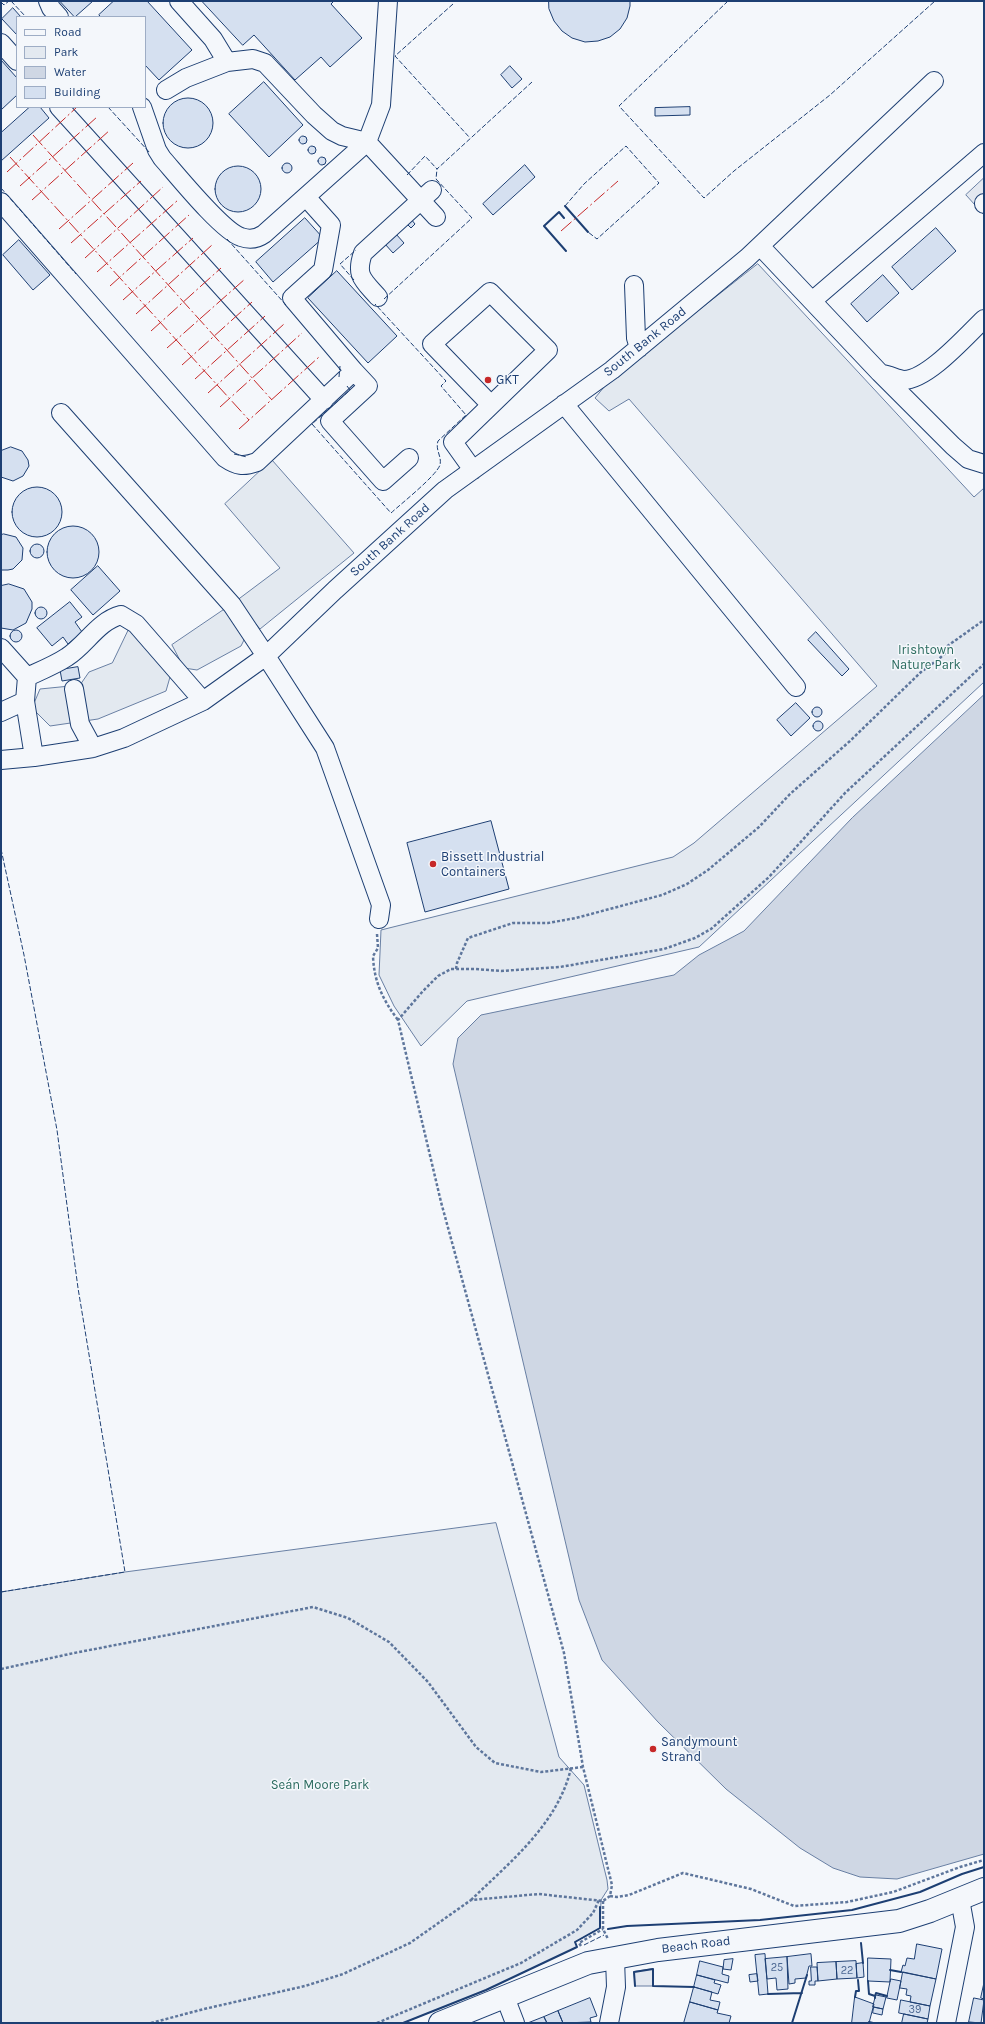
<!DOCTYPE html>
<html>
<head>
<meta charset="utf-8">
<style>
  body { margin:0 }
  #map { position:relative; width:985px; height:2024px; overflow:hidden; background:#f4f7fb; font-family:Karla,sans-serif }
  canvas { display:block }
  .frame { position:absolute; inset:0; border:2px solid #1d3f73; pointer-events:none }
  .legend { position:absolute; left:16px; top:16px; width:130px; height:92px; box-sizing:border-box; background:#f4f7fb; border:1px solid #9eadc5; margin:0; padding:5px 7px; list-style:none; font-size:12px; color:#1d3f73 }
  .legend li { display:flex; align-items:center; gap:8px; height:20px }
  .legend b { width:20px; border:1px solid #9eadc5 }
</style>
</head>
<body>
<div id="map">
<canvas width="985" height="2024"></canvas>
<div class="frame"></div>
<ul class="legend">
<li><b style="height:5px;background:#f4f7fb"></b>Road</li>
<li><b style="height:11px;background:#e3e9f0"></b>Park</li>
<li><b style="height:11px;background:#cfd7e4"></b>Water</li>
<li><b style="height:11px;background:#d5e0f0"></b>Building</li>
</ul>
</div>
<script>
const ctx = document.querySelector('canvas').getContext('2d');
ctx.lineJoin = 'round';
function paint(path, color) { ctx.fillStyle = color; ctx.fill(path, 'evenodd'); }
function strokePath(path, color, width, dash) { ctx.strokeStyle = color; ctx.lineWidth = width; ctx.lineCap = dash ? 'butt' : 'round'; ctx.setLineDash(dash || []); ctx.stroke(path); }
function label(font, color, halo, rows, align = 'center') {
  ctx.font = font + ' Karla,sans-serif'; ctx.lineWidth = 3; ctx.setLineDash([]); ctx.textBaseline = 'middle'; ctx.strokeStyle = halo; ctx.fillStyle = color; for (const [text, x, y, turn = 0] of rows) {
    ctx.save(); ctx.translate(x, y); ctx.rotate((+turn || 0) * Math.PI / 180); ctx.textAlign = isNaN(turn) ? turn : align; if (halo) ctx.strokeText(text, 0, 0); ctx.fillText(text, 0, 0); ctx.restore();
  }
}
const green = new Path2D(`
  M758,264L974,497L984,488V682L699,947L467,1001L421,1046L394,1006L379,975L381,930L673,857L694,843L877,686L629,399L609,411L595,398L609,381Z
  M272,460L354,553L260,629L236,601L280,568L225,504Z
  M228,607L245,638L241,646L197,670L184,668L172,645Z
  M130,627L170,677L166,691L98,719L50,726L32,708L40,689L80,685L89,672L112,663Z
  M496,1523L559,1757L584,1785L607,1880L608,1889L601,1900L600,1928L575,1942L577,1947L486,1990L403,2023H1V1592L125,1572Z`);
const parking = new Path2D(`
  M984,178V215L966,195Z
  M653,1969V1986H635L634,1972Z`);
const water = new Path2D(`
  M984,695V1854L897,1879L860,1877L833,1868L800,1848L726,1789L658,1722L602,1660L579,1600L453,1064L458,1038L481,1015L674,975L699,955L744,931L852,818Z`);
const building = new Path2D(`
  M60,1H93L75,17Z
  M114,1H147L192,50L159,80L145,65V17H101L99,15Z
  M202,1H334L331,4L362,38L330,67L321,57L295,80L254,35L243,45Z
  M549,1H630V6L627,18L620,29L610,37L598,41L585,42L572,38L562,31L554,21L549,9Z
  M13,8L21,17H17V35L2,19Z
  M1,60L17,78V95L1,110Z
  M510,66L522,79L512,88L501,75Z
  M264,82L303,125L269,157L229,114Z
  M163 123a25 25 0 1 1 50 0a25 25 0 1 1-50 0Z
  M30,107H40L49,118L1,161V133Z
  M690,107V115L655,116V108Z
  M299 140a4 4 0 1 1 8 0a4 4 0 1 1-8 0Z
  M308 150a4 4 0 1 1 8 0a4 4 0 1 1-8 0Z
  M318 161a4 4 0 1 1 8 0a4 4 0 1 1-8 0Z
  M282 168a5 5 0 1 1 10 0a5 5 0 1 1-10 0Z
  M525,165L535,177L493,215L483,204Z
  M215 189a23 23 0 1 1 46 0a23 23 0 1 1-46 0Z
  M305,218L323,238L273,282L256,262Z
  M411,219L415,224L411,228L406,223Z
  M936,228L956,251L912,290L892,267Z
  M396,234L404,243L393,253L385,244Z
  M19,240L50,275L33,290L3,255Z
  M337,271L397,336L368,363L308,298Z
  M883,275L899,293L867,322L851,304Z
  M11,447L22,451L28,460L29,466L23,476L13,481L1,477V451Z
  M12 512a25 25 0 1 1 50 0a25 25 0 1 1-50 0Z
  M47 552a26 26 0 1 1 52 0a26 26 0 1 1-52 0Z
  M4,534L16,537L23,548L22,560L13,569L8,570H1V535Z
  M30 551a7 7 0 1 1 14 0a7 7 0 1 1-14 0Z
  M98,566L120,591L93,615L71,590Z
  M9,584L24,589L32,602V609L26,623L13,630L1,628V586Z
  M70,602L82,617L75,622L82,632L68,644L63,637L52,646L37,628Z
  M35 613a6 6 0 1 1 12 0a6 6 0 1 1-12 0Z
  M10 636a6 6 0 1 1 12 0a6 6 0 1 1-12 0Z
  M816,632L849,669L842,676L808,640Z
  M78,667L80,678L62,681L60,670Z
  M796,703L810,718L791,736L777,720Z
  M812 712a5 5 0 1 1 10 0a5 5 0 1 1-10 0Z
  M813 726a5 5 0 1 1 10 0a5 5 0 1 1-10 0Z
  M491,821L509,889L425,912L407,843Z
  M917,1944L942,1949L936,1979L901,1972L903,1965L905,1966L907,1958L914,1959Z
  M765,1954L768,1994L759,1995L755,1955Z
  M811,1954L812,1966H809L806,1978L795,1979V1983L789,1984L787,1957Z
  M787,1957L788,1989L777,1990L776,1978L767,1979L765,1959Z
  M868,1958L891,1959L890,1982L868,1981Z
  M733,1959L731,1970L723,1969L724,1960Z
  M700,1961L723,1967L722,1974L729,1976L728,1983L697,1975Z
  M856,1961L857,1978L837,1979L836,1962Z
  M836,1962L837,1979L818,1981L817,1963Z
  M863,1963L864,1977L857,1978L856,1964Z
  M811,1967H817L818,1981H815V1985H809V1981H811Z
  M903,1972L936,1979L930,2006L910,2002L911,1996L906,1995L907,1989L900,1988Z
  M757,1974L758,1981L750,1982L749,1975Z
  M697,1975L715,1980L714,1983L721,1985L718,1994L694,1987Z
  M891,1979L901,1981L897,2000L887,1998Z
  M984,1983V1999L981,1998Z
  M694,1987L712,1992L710,2000L720,2002L718,2010L690,2002Z
  M876,1995L886,1997L883,2009L873,2007Z
  M855,1997L874,2004L869,2023H852Z
  M590,1998L597,2016L590,2018L591,2022L563,2023L558,2011Z
  M974,1998L984,2000L981,2023L969,2022Z
  M901,2000L930,2006L928,2019L899,2013Z
  M690,2002L718,2010L717,2013L731,2016L729,2023H684Z
  M874,2007L883,2009L882,2015L873,2013Z
  M558,2011L563,2023H547L544,2017Z
  M904,2014L928,2019L927,2023H902Z
  M544,2017L547,2023H528Z`);
const path = new Path2D(`
  M377,934L378,948L373,956C374,982 383,1000 398,1020
  M456,969L457,963L468,938L513,923H548L576,918L662,895L687,884L708,870L759,827L790,794L850,741L921,672L940,658L945,653L946,647L984,620
  M1,1669L74,1653L313,1607L348,1618L389,1642L428,1682L476,1747L495,1763L541,1772L583,1767
  M610,1896L617,1897L629,1895L683,1873L751,1889L794,1906L847,1902L893,1892L960,1867L984,1860
  M471,1900C510,1862 558,1824 571,1768
  M603,1901V1929L608,1939
  M581,1946L579,1943L603,1929
  M151,2023L204,2009L305,1986L343,1974L410,1943L471,1900L539,1894L603,1901L610,1896L612,1885L583,1767L564,1653L441,1202L398,1020L423,991L438,976L451,969H476L501,971L560,967L664,949L695,938L711,929L769,877L845,793L984,664
  M377,2023L521,1963L577,1930L593,1913L599,1900`);
const minor = new Path2D(`
  M48,1L51,8L59,17
  M179,1L213,39L227,62
  M1,43L17,61
  M166,90L186,78L227,62L253,59L265,63L314,115L332,131L342,136L367,142L436,217
  M59,107L324,400
  M142,107L157,150L162,158C177,175 222,231 241,237C249,240 257,239 264,234L367,142L381,105L388,1
  M1,202L225,458C237,466 243,467 257,462L354,371L292,298L323,270L331,225L306,197
  M984,204V203
  M760,246L880,373L953,446L968,459L984,464
  M634,285L636,338L639,348
  M378,297C363,280 355,276 363,253L432,190
  M812,301L984,153
  M354,371L368,386L330,421L383,481L409,458
  M882,374C889,375 897,379 903,380C927,381 967,335 984,319
  M564,404L796,687
  M61,413L232,605L266,656L325,748L381,905L379,919
  M473,470L453,442L548,350L490,292L432,344L491,405
  M1,648L27,677
  M74,689L80,724L93,748
  M25,701L27,677C40,671 55,665 67,657C86,645 98,621 121,615L136,624L203,701
  M1,712L25,701L34,757
  M1,760L34,757L93,748L124,738L203,701L266,656L335,590L445,490L612,370L747,258L934,81
  M505,1997L515,2023
  M609,2023L616,1987L615,1959
  M946,2023L965,1927L960,1899`);
const major = new Path2D(`
  M440,2023L588,1963L658,1950L899,1921L930,1911L984,1889`);
const fence = new Path2D(`
  M11,1L26,17
  M728,1L619,106L704,198L734,171L830,95L935,1
  M1,2L4,5L9,1
  M453,4L395,56L470,138
  M108,107L150,153
  M407,175L425,156L437,169L532,82
  M1,188L76,274
  M565,206L584,184L626,146L659,183L597,239L588,232
  M227,239L286,305
  M354,280L340,264L356,250
  M384,299L472,218L436,179L437,169
  M339,377L340,366
  M347,386L350,390L312,424L391,513C402,503 436,476 440,465C442,456 435,450 438,441L466,415L441,386L446,381L375,304
  M234,454L247,457
  M1,849L24,955L57,1130L78,1288L125,1572L1,1592
  M584,1945L604,1935`);
const wall = new Path2D(`
  M565,206L588,232
  M564,218L559,212L544,226L566,251
  M608,1929L627,1926L760,1920L852,1910L920,1892L962,1874L984,1867
  M861,1943L863,1963
  M890,1970L901,1972
  M868,1981L869,1994L875,1996V1998
  M635,1986L634,1972L653,1969V1986L694,1987
  M768,1994L802,1993
  M875,1996L876,1993L887,1996
  M855,1997L856,1991H859L858,1980
  M869,2022L873,2023
  M403,2023L486,1990L577,1947L575,1942L600,1928V1907
  M792,2023L807,1975`);
const power = new Path2D(`
  M33,135L272,400
  M10,157L249,420
  M7,172L77,107
  M20,186L97,117
  M32,200L110,130
  M59,229L133,163
  M561,231L618,181
  M71,243L141,181
  M85,258L163,187
  M97,272L178,200
  M110,286L189,215
  M123,300L193,238
  M136,314L212,245
  M151,331L221,268
  M167,348L245,279
  M182,365L252,302
  M195,379L265,316
  M208,393L284,324
  M220,407L302,333
  M239,429L319,357`);
const markers = [
  [488,380,4,"#c62828"],
  [433,864,4,"#c62828"],
  [653,1749,4,"#c62828"]
];
const numberNames = [
  ["25",777,1968],
  ["22",847,1971],
  ["39",915,2010]
];
const streetNames = [
  ["South Bank Road",645,342,-39],
  ["South Bank Road",390,540,-42],
  ["Beach Road",696,1945,-7]
];
const poiNames = [
  ["GKT",496,380],
  ["Bissett Industrial",441,857],
  ["Containers",441,872],
  ["Sandymount",661,1742],
  ["Strand",661,1757]
];
const parkNames = [
  ["Irishtown",926,650],
  ["Nature Park",926,665],
  ["Seán Moore Park",320,1785]
];
paint(green, '#e3e9f0');
strokePath(green, '#687fa3', 1);
paint(parking, '#e3e8f0');
strokePath(parking, '#687fa3', 1);
paint(water, '#cfd7e4');
strokePath(water, '#687fa3', 1);
paint(building, '#d5e0f0');
strokePath(building, '#1d3f73', 1);
strokePath(minor, '#1d3f73', 20);
strokePath(major, '#1d3f73', 24);
strokePath(path, '#5e769c', 2.5, [3, 2]);
strokePath(minor, '#f4f7fb', 18);
strokePath(major, '#f4f7fb', 22);
strokePath(fence, '#1d3f73', 1, [5, 2]);
strokePath(wall, '#1d3f73', 2);
strokePath(power, '#c62828', 1, [14, 3, 2, 3]);
for (const [x, y, r, color] of markers) { const dot = new Path2D(); dot.arc(x, y, r, 0, 2 * Math.PI); ctx.fillStyle = color; ctx.fill(dot); strokePath(dot, '#f4f7fb', 1.5); }
label('11px', '#4b6792', null, numberNames);
label('13px', '#1d3f73', '#f4f7fb', streetNames);
label('13px', '#1d3f73', '#f4f7fb', poiNames, 'left');
label('13px', '#2c6c60', '#f4f7fb', parkNames);
</script>
</body>
</html>
